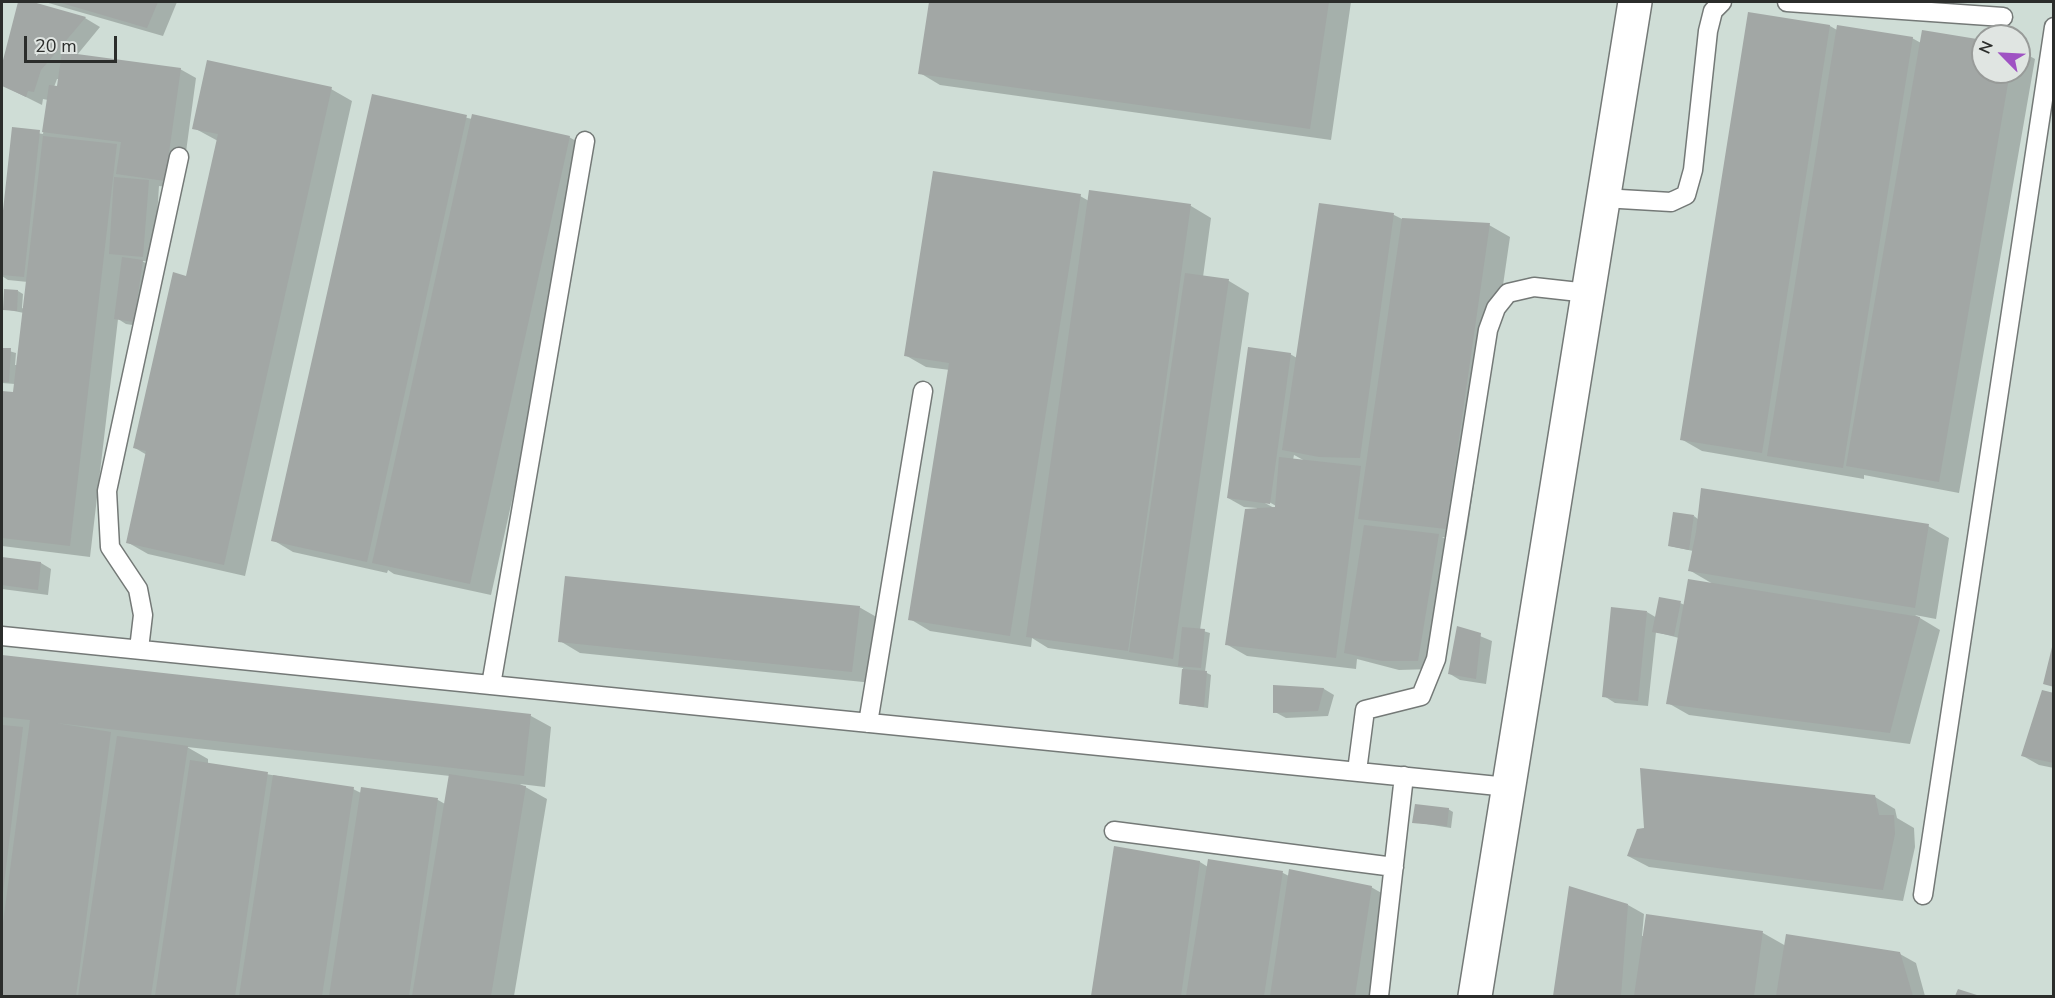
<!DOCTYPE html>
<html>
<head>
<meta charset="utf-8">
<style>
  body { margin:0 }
  #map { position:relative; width:2055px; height:998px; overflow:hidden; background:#e0e5e2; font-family:"Nunito Sans",sans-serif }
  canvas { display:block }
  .frame { position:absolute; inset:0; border:3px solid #2b2d2b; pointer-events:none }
  .north { position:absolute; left:1971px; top:24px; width:60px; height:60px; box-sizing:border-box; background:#e0e5e2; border:2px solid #989b99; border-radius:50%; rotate:294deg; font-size:16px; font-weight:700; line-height:24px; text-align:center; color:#2b2d2b }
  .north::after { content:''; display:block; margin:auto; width:21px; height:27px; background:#9f52c3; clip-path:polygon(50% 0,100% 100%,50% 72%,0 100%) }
  .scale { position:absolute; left:24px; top:36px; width:93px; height:27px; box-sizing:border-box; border:3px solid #2b2d2b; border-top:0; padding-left:8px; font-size:18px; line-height:21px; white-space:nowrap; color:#2b2d2b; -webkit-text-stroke:4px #e0e5e2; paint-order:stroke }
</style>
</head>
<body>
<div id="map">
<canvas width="2055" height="998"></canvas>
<div class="frame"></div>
<div class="north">N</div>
<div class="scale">20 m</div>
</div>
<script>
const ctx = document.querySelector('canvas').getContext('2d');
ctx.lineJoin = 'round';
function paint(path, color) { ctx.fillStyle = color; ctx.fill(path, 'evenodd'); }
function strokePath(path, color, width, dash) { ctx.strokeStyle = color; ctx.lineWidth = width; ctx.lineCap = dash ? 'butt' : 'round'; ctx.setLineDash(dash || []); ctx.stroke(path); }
const built = new Path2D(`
  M2,2H2053V996H2ZM1983,36H2019V72H1983Z`);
const shadow = new Path2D(`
  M20,2L85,18L100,27L77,55L180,69L196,78L181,189L159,186L154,262L142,261L153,267L145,327L126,324L118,319L90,557L2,546V392L14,394L15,384L2,383V349L16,353L15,365H18L24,313L4,309L18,291L23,294L22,308L24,309L28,282L8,280L2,276V234L13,129L43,134L48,100L43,99L42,105L2,85V70ZM57,79H60L58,88L54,87Z
  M45,2H177L163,36Z
  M930,2H1351L1331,140L940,85L920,73Z
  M1750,14L1830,26L1837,30L1912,38L1921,43L1983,42V72H2019V50L2035,59L1959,493L1864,475V479L1702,451L1681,439Z
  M331,89L352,101L245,576L148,554L127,542L147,455L135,448L187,277L218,141L194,128Z
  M373,96L472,119L569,137L590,149L491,595L394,574L388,570L387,573L293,552L273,540Z
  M1080,196L1089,201L1191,206L1211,218L1203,277L1229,281L1249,293L1200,630L1210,633L1205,672L1211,675L1208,708L1180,704L1183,668L1048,648L1032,638L1031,647L930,631L910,619L950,370L926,367L905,355Z
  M1320,205L1394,215L1402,219L1489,225L1510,237L1466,540L1442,537L1454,544L1433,669L1399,670L1357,659L1356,669L1247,656L1226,644L1257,508L1244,507L1228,498L1290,354L1297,358ZM1294,455L1296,456L1305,461L1293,460ZM1264,499L1276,506V509L1263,502Z
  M1694,516L1699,520L1928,526L1949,538L1936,619L1915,615L1940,630L1910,744L1689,715L1668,703L1679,638L1656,632L1648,706L1615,703L1604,696L1647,612L1657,618L1680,603L1685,605L1713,584L1689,570L1693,551L1670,546Z
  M2,558L41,563L51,569L48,595L2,589Z
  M859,607L880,619L873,683L580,653L560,641Z
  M1458,627L1492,641L1486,684L1460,680L1450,674Z
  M2,656L531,716L551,727L545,787L520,784L547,799L514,996H2ZM187,747L450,776L445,804L438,800L362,789L361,793L353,789L208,764V759Z
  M1275,687L1324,689L1334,695L1328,716L1286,718L1275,712Z
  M2054,694V768L2039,765L2023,756Z
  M1875,797L1895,809L1897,818L1914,828L1915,847L1903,901L1649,867L1628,856Z
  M1448,809L1453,812L1451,828L1414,822Z
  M1116,848L1200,862L1208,867L1209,861L1283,873L1289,876L1371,887L1392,899L1377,996H1093Z
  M1628,905L1644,914L1642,936L1763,933L1786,946L1900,954L1916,963L1925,996L1555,995Z`);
const building = new Path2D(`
  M18,2H33L86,17L41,70L34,92L28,91L26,97L2,86V64Z
  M58,2H158L147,28Z
  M929,2H1329L1310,129L918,74Z
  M1748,12L1830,25L1762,453L1680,440Z
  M1837,25L1913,37L1843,468L1767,456Z
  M1922,30L1983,40V72H2010L1939,482L1846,466Z
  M62,52L181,68L165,181L116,174L121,142L42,132L49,85L57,86Z
  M207,60L332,87L224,565L126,543L146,451L133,448L173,272L186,276L218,134L192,129Z
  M372,94L467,115L367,562L271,541Z
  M472,114L570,136L470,584L372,563Z
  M12,127L40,130L24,277L2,275V220Z
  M43,136L117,144L70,546L2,538V391L13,392Z
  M933,171L1081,194L1010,636L908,620L949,363L904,356Z
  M114,177L149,180L143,257L109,254Z
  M1089,190L1191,204L1128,651L1026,637Z
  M1319,203L1394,213L1360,458L1319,457L1282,450Z
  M1402,218L1490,223L1446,529L1358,519Z
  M122,257L143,260L134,322L114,319Z
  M1185,273L1229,279L1173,659L1129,652Z
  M4,289L18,290L17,311L3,310Z
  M1248,347L1291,353L1270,504L1227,498Z
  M2,348H11L9,382H2Z
  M1279,457L1361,466L1336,658L1225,645L1245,509L1275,507Z
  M1701,488L1929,524L1915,608L1688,571L1696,532Z
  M1673,512L1694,515L1689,550L1668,546Z
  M1364,525L1439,534L1418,661H1382L1344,653Z
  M2,557L41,562L38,590L2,585Z
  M565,576L860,606L852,672L558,642Z
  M1688,579L1920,617L1890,733L1666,704Z
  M1659,597L1681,601L1674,636L1652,632Z
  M1611,607L1647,611L1638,701L1602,697Z
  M1457,626L1481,633L1476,679L1448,674Z
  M1182,627L1205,629L1201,668L1178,666Z
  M2053,643H2054V687L2043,684Z
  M2,655L531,714L524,776L56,723L111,732L76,996H2V930L30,720L2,717Z
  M1182,669L1207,671L1204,707L1179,704Z
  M1273,685L1324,688L1318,711L1273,713Z
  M2042,690L2054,693V763L2021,756Z
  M2,725L23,727L3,893H2Z
  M117,736L188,746L151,996H78Z
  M190,760L268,772L235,996H155Z
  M1640,768L1875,795L1879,815H1894L1895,834L1883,890L1627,856L1637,829L1644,828Z
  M449,774L526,786L491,996H412Z
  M273,775L354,787L322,996H239Z
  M361,787L438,798L409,996H329Z
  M1415,804L1449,808L1447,826L1412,823Z
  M1114,846L1200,861L1181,996H1091Z
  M1208,859L1283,871L1264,996H1186Z
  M1289,869L1372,886L1355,996H1270Z
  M1569,886L1628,904L1621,996H1553Z
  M1646,914L1763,931L1754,996H1634Z
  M1786,934L1900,952L1913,996H1776Z
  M1958,989L1980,996H1955Z`);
const service = new Path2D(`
  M1787,2L2003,17
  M1603,198L1671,202L1686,195L1693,170L1708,31L1713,11L1722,2
  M2,636L1508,787
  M139,649L143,615L138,589L110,547L107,491L179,157
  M491,685L585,141
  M868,723L923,391
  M1357,771L1365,710L1421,696L1436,659L1488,330L1496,308L1508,293L1534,287L1588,293
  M1114,831L1394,867
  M1923,895L2054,27
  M1379,996L1404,776`);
const minor = new Path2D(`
  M1475,996L1635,2`);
paint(built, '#cfddd6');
paint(shadow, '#0003');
paint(building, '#a2a7a5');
strokePath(service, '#747977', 21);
strokePath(minor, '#747977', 36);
strokePath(service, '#fff', 18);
strokePath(minor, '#fff', 33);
</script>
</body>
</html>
